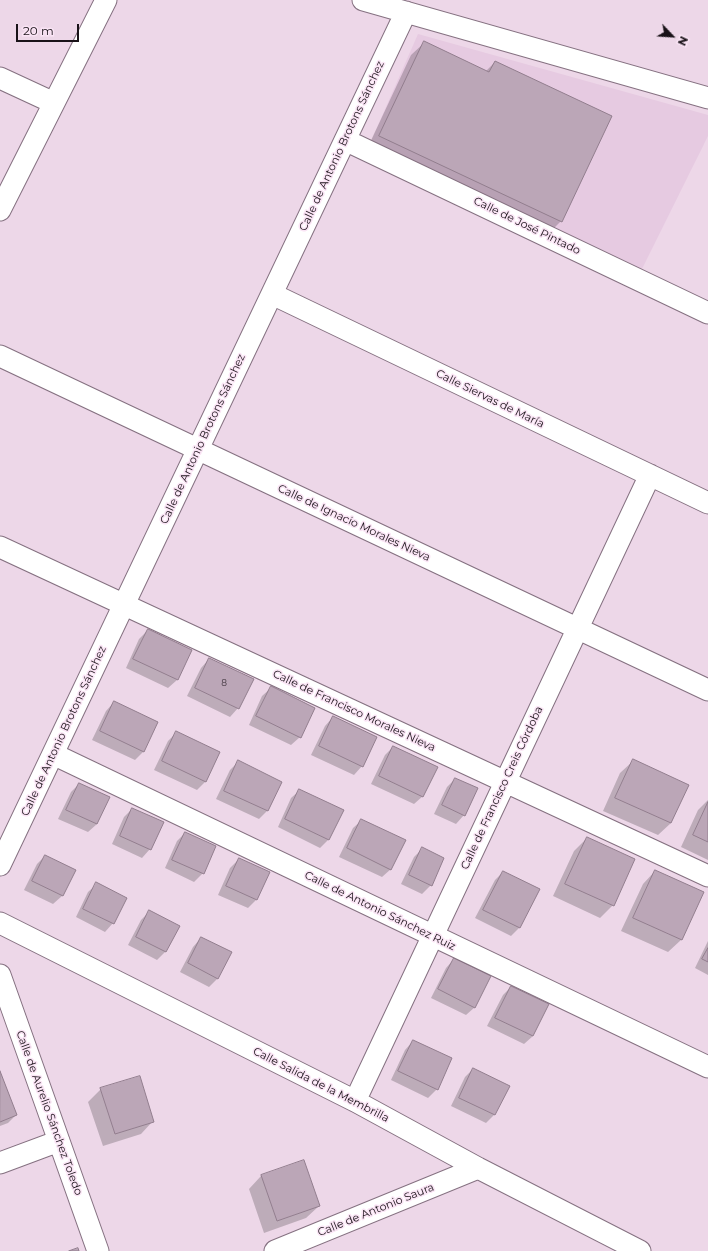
<!DOCTYPE html>
<html>
<head>
<meta charset="utf-8">
<style>
  body { margin:0 }
  #map { position:relative; width:708px; height:1251px; overflow:hidden; background:#edd7e8; font-family:Montserrat,sans-serif }
  canvas { display:block }
  .north { position:absolute; left:652px; top:16px; width:40px; height:40px; -webkit-text-stroke:3px #fae4f5; paint-order:stroke; rotate:115deg; font-size:11px; font-weight:700; line-height:16px; text-align:center; color:#191218 }
  .north::after { content:''; display:block; margin:auto; width:14px; height:18px; background:#191218; clip-path:polygon(50% 0,100% 100%,50% 72%,0 100%) }
  .scale { position:absolute; left:16px; top:24px; width:63px; height:18px; box-sizing:border-box; border:2px solid #191218; border-top:0; padding-left:5px; font-size:12px; line-height:14px; white-space:nowrap; color:#191218; -webkit-text-stroke:3px #fae4f5; paint-order:stroke }
</style>
</head>
<body>
<div id="map">
<canvas width="708" height="1251"></canvas>
<div class="north">N</div>
<div class="scale">20 m</div>
</div>
<script>
const ctx = document.querySelector('canvas').getContext('2d');
ctx.lineJoin = 'round';
function paint(path, color) { ctx.fillStyle = color; ctx.fill(path, 'evenodd'); }
function strokePath(path, color, width, dash) { ctx.strokeStyle = color; ctx.lineWidth = width; ctx.lineCap = dash ? 'butt' : 'round'; ctx.setLineDash(dash || []); ctx.stroke(path); }
function label(font, color, halo, rows, align = 'center') {
  ctx.font = font + ' Montserrat,sans-serif'; ctx.lineWidth = 3; ctx.setLineDash([]); ctx.textBaseline = 'middle'; ctx.strokeStyle = halo; ctx.fillStyle = color; for (const [text, x, y, turn = 0] of rows) {
    ctx.save(); ctx.translate(x, y); ctx.rotate((+turn || 0) * Math.PI / 180); ctx.textAlign = isNaN(turn) ? turn : align; if (halo) ctx.strokeText(text, 0, 0); ctx.fillText(text, 0, 0); ctx.restore();
  }
}
const built = new Path2D(`
  M418,34L708,115V136L642,269L371,141Z`);
const shadow = new Path2D(`
  M424,43L485,72L495,62L561,221L548,234L367,149L411,55Z
  M148,630L190,651L177,680L168,688L126,668L139,639Z
  M209,659L238,708L230,717L187,696L201,668Z
  M271,688L300,737L291,745L249,725L262,696Z
  M114,702L143,752L135,760L92,740L106,711Z
  M333,717L362,766L354,775L311,755L325,726Z
  M176,733L219,753L205,782L197,790L154,770L168,741Z
  M393,747L423,796L414,804L371,784L385,755Z
  M633,761L688,785L671,823L658,835L603,811L620,773Z
  M238,762L281,782L267,811L259,819L216,799L230,770Z
  M455,779L464,815L456,824L434,814L447,787Z
  M79,784L109,797L97,824L88,832L58,819L71,792Z
  M300,790L329,839L320,848L278,827L291,798Z
  M708,800V860L681,847L698,810Z
  M132,809L150,849L142,858L112,844L124,817Z
  M362,820L391,869L382,877L339,857L353,828Z
  M185,833L203,873L194,882L165,868L177,841Z
  M587,838L613,905L600,918L553,896L574,851Z
  M422,849L431,885L422,894L401,884L414,857Z
  M45,856L74,871L62,896L53,904L24,890L37,864Z
  M239,859L269,873L256,900L248,908L218,895L230,868Z
  M655,871L702,893L681,940L668,952L621,931L643,884Z
  M503,872L538,890L519,928L511,936L475,918L495,880Z
  M97,884L113,923L105,932L76,917L88,892Z
  M149,912L166,951L157,960L128,945L141,920Z
  M201,938L218,978L209,987L180,972L193,947Z
  M708,941V975L695,968Z
  M454,959L475,1007L466,1015L431,998L446,968Z
  M511,987L533,1036L524,1044L487,1026L503,995Z
  M413,1041L437,1089L428,1098L391,1080L405,1050Z
  M473,1069L508,1086L494,1115L486,1123L451,1106L465,1077Z
  M0,1073L16,1115L8,1123L0,1126Z
  M101,1089L153,1121L141,1134L103,1146L88,1102Z
  M303,1161L319,1206L306,1218L264,1233L249,1189L261,1176Z`);
const building = new Path2D(`
  M424,41L489,72L495,61L612,116L562,222L379,136Z
  M148,629L192,650L178,680L133,659Z
  M209,658L254,679L239,709L195,688Z
  M271,686L315,708L301,738L256,716Z
  M114,701L158,722L144,752L100,731Z
  M333,716L377,737L363,767L319,746Z
  M176,731L220,752L206,782L162,761Z
  M393,746L438,767L423,797L379,776Z
  M633,759L689,785L671,823L615,798Z
  M238,760L282,782L268,811L224,791Z
  M455,778L478,788L465,816L442,805Z
  M79,783L110,797L97,824L66,810Z
  M299,789L344,810L329,840L285,819Z
  M708,802V842L693,835Z
  M132,808L164,822L151,850L120,836Z
  M361,819L406,840L391,870L347,848Z
  M185,832L216,846L204,874L172,860Z
  M587,837L635,859L614,906L565,884Z
  M422,847L444,858L432,886L409,875Z
  M45,855L76,870L63,896L32,881Z
  M239,858L270,872L257,900L226,886Z
  M655,870L704,892L682,940L633,918Z
  M503,871L540,889L520,928L483,910Z
  M96,882L127,898L114,924L83,909Z
  M149,910L180,926L166,952L136,937Z
  M201,937L232,952L218,979L188,963Z
  M708,948V962L702,959Z
  M454,958L491,976L475,1008L438,989Z
  M511,986L549,1004L533,1036L495,1018Z
  M413,1040L452,1058L438,1090L398,1071Z
  M473,1068L510,1086L495,1115L459,1098Z
  M0,1071L17,1115L0,1122Z
  M140,1076L154,1122L115,1134L100,1088Z
  M304,1160L320,1206L277,1221L261,1175Z
  M78,1248L79,1251H69Z`);
const street = new Path2D(`
  M363,0L708,98
  M0,78L54,103
  M345,140L708,313
  M0,210L106,0
  M272,294L708,503
  M0,356L708,690
  M0,547L708,876
  M53,754L708,1067
  M0,865L406,12
  M0,923L355,1101L478,1168L640,1251
  M0,975L98,1251
  M355,1101L650,475
  M0,1163L59,1141
  M275,1251L478,1168`);
const numberNames = [
  ["8",224,683]
];
const streetNames = [
  ["Calle de Antonio Brotons Sánchez",342,146,-65],
  ["Calle de José Pintado",527,226,26],
  ["Calle Siervas de María",490,399,26],
  ["Calle de Antonio Brotons Sánchez",203,439,-65],
  ["Calle de Ignacio Morales Nieva",354,523,25],
  ["Calle de Francisco Morales Nieva",354,711,25],
  ["Calle de Antonio Brotons Sánchez",64,731,-65],
  ["Calle de Francisco Creis Córdoba",502,788,-65],
  ["Calle de Antonio Sánchez Ruiz",380,911,26],
  ["Calle Salida de la Membrilla",321,1085,27],
  ["Calle de Aurelio Sánchez Toledo",49,1113,70],
  ["Calle de Antonio Saura",376,1210,-22]
];
paint(built, '#e6cae1');
paint(shadow, '#0003');
paint(building, '#bba6b7');
strokePath(building, '#927e8e', 1);
strokePath(street, '#857181', 23);
strokePath(street, '#fff', 21);
label('9px', '#423740', null, numberNames);
label('11px', '#191218', '#fae4f5', streetNames);
</script>
</body>
</html>
